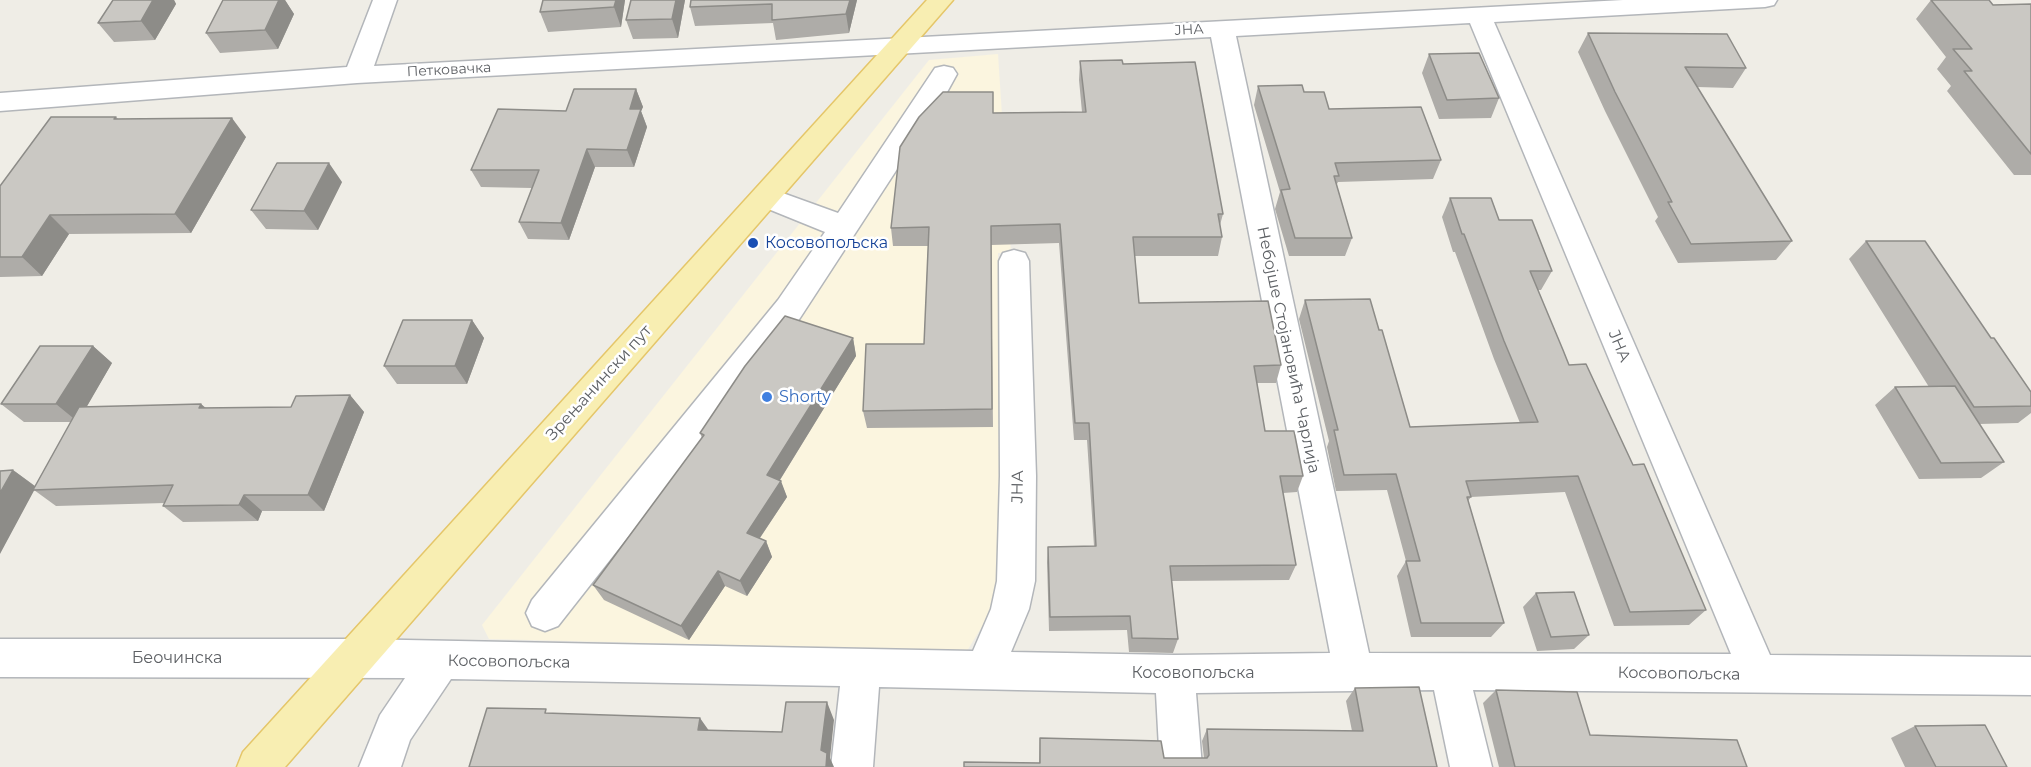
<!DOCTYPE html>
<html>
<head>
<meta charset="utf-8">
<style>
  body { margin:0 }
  canvas { display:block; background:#efede6 }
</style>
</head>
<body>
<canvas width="2031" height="767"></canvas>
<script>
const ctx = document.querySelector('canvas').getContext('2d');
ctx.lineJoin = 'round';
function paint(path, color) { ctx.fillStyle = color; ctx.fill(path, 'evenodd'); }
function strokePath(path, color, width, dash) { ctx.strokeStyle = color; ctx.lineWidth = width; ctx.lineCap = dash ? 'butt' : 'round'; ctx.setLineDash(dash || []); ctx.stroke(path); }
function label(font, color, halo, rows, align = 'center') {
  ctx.font = font + ' Montserrat,sans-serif'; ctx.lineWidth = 5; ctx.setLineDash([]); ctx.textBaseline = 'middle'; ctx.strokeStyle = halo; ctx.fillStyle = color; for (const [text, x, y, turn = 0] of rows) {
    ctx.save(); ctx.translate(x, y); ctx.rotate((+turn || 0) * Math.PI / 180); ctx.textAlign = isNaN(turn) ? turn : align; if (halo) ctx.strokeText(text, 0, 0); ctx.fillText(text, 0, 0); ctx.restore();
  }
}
const commercial = new Path2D(`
  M998,54L1011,253H998L1000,597L967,651L489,639L482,625L929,60Z`);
const minor = new Path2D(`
  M373,0H397L374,66L1623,0H1777L1774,5L1765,7L1494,22L1770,655L2031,657V695L1473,690L1492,767H1450L1434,690L1196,693L1202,767H1160L1156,693L879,687L873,767H831L840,686L451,679L410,740L401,767H359L380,715L405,678L0,677V639H355L973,651L991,609L997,581L1000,476L999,261L1003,253L1014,250L1025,253L1029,261L1036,476L1035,581L1029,609L1011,652L1175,655L1330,653L1211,37L357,83L0,111V93L347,67ZM1470,23L1731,654L1369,653L1236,36Z
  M944,66L953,68L957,74L946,94L800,318L558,626L545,631L532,626L526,613L532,600L778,300L825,232L756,204L752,197L756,190L766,187L838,213L935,68Z`);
const major = new Path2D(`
  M927,0H953L285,767H237L243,752Z`);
const wall = new Path2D(`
  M113,0H174L176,4L155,40L114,42L98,23Z
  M223,0H285L294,14L278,49L220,53L206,33Z
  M625,0L621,27L548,32L540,12Z
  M631,0H685L678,38L633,39L626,20Z
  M857,0L849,33L776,40L773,23L695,26L690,7Z
  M1931,0H1989L1993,5L2031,4V175H2014L1947,91L1951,86L1937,69L1946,57L1916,19Z
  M1588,33L1746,68L1733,88L1697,87L1792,241L1776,260L1678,263L1655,221L1658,217L1605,111L1578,52Z
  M1429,54L1499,98L1491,118L1439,119L1422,73Z
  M1080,61L1123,64L1223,214L1220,225L1222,237L1218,256H1135L1139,303L1281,365L1276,383H1257L1265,431L1303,476L1297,492L1283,493L1296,565L1289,580L1172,581L1178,639L1173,653L1129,652L1127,630L1049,631L1047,562L1048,547L1094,546L1087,440H1074L1059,243L991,245L993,427L867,428L863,411L924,344L928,246H893L891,228L993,113L1082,112L1079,80Z
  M1258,86L1304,92L1329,109L1441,160L1433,179L1338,182L1336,186L1352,238L1345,256H1289L1275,209L1280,192L1254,105Z
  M636,89L643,107L641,111L647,127L634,167H595L569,240L528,239L519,222L532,188L481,187L471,170L566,111Z
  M116,117L118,119L246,137L191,233L69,234L42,276L0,277V186Z
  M342,182L318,230L266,229L251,210Z
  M1450,198L1499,220L1552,271L1541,290H1537L1563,350L1569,365L1633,465L1706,610L1689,625L1614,626L1565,492L1471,497L1468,501L1504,623L1491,637H1411L1397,576L1406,561L1387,490L1336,491L1327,447L1329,441L1299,319L1305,300L1379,330L1410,427L1520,423L1494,359L1455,252H1453L1442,217Z
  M1866,241L1991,338L2031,392V413L2018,423L1979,424L2004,462L1981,478L1919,479L1875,405L1895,387H1929L1849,259Z
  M472,320L484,338L467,384H397L384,366Z
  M853,338L856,356L780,480L787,497L760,538L766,541L772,557L747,596L725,586L689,640L604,600L593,585L702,438L700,433Z
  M93,346L112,363L86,407L201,404L206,408L291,407L350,395L364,412L324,511H262L258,521L183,522L163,506L165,503L56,506L34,490L13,470L35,486L71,422H24L1,404Z
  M1536,593L1589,635L1574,649L1537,651L1523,607Z
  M1355,688L1437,767L1039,763L1040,738L1164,758H1204L1202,741L1207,729L1352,731L1346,701Z
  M1496,690L1590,735L1747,767H1499L1483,703Z
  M1915,726L2007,767H1905L1891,738Z`);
const shadedWall = new Path2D(`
  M153,0H174L176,4L155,40L141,21Z
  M279,0H285L294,14L278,49L265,30Z
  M616,0H625L621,27L614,7Z
  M676,0H685L678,38L672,19Z
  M850,0H857L849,33L846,14Z
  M636,89L643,107L641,111L647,127L634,167L627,150L630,109Z
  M232,118L246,137L191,233L175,214Z
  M587,149L595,167L569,240L561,223Z
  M329,163L342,182L318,230L304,211Z
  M50,215L69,234L42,276L22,257Z
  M472,320L484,338L467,384L455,366Z
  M853,338L856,356L773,491L767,475Z
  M93,346L112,363L78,422L56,404Z
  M350,395L364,412L324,511L308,495Z
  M201,404L219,421L199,408Z
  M13,470L36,487L0,554V493Z
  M781,481L787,497L753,548L747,533Z
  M244,495L262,511L258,521L239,505Z
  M766,541L772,557L747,596L740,581Z
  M718,571L725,586L689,640L681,626Z
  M827,702L834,720L830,758L834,767H826L821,750Z
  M700,718L712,735L698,730Z`);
const building = new Path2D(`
  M113,0H153L141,21L98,23Z
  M223,0H279L265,30L206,33Z
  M543,0H616L614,7L540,12Z
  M631,0H676L672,19L626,20Z
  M691,0H850L846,14L772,20V4L690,7Z
  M1931,0H1989L1993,5L2031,4V154L1964,71H1972L1953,49H1972Z
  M1588,33L1727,34L1746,68L1685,67L1792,241L1691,244L1668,202H1672L1615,92Z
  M1479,53L1499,98L1447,100L1429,54Z
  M1122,60L1123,64L1195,62L1223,214H1218L1222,237H1133L1139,303L1268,301L1281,365L1254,366L1265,431H1294L1303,476H1280L1296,565L1170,566L1178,639L1132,638L1130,616L1050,617L1048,547L1096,546L1089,423H1075L1060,224L991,226L992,409L863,411L866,344H924L929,227L891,228L900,147L919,117L943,92H993V113L1086,112L1080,61Z
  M1302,85L1304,92H1324L1329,109L1421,107L1441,160L1335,163L1339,176H1334L1352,238H1295L1281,190L1290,189L1258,86Z
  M574,89H636L630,109H641L627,150L587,149L561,223L519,222L539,170H471L498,109L566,111Z
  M51,117H116L114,119L232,118L175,214L50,215L22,257H0V186Z
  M277,163H329L304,211L251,210Z
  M1450,198H1491L1499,220H1532L1552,271H1530L1563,350L1569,365L1586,364L1633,465L1644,464L1706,610L1630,612L1578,476L1466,481L1471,497H1467L1504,623H1421L1406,561H1420L1396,474L1344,475L1334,430H1338L1305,300L1370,299L1379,330H1382L1410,427L1538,422L1504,341L1464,234H1462Z
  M1866,241H1925L1991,338H1994L2031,392V406L1974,407Z
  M785,316L853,338L767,475L781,481L747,533L766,541L740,581L718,571L681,626L593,585L704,435L700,433L745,366Z
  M403,320H472L455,366H384Z
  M40,346H93L56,404H1Z
  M1955,386L2004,462L1941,463L1895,387Z
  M350,395L308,495H244L239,505L163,506L173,485L33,490L79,407L201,404L199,408L291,407L296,396Z
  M13,470L0,493V471Z
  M1574,592L1589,635L1551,637L1536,593Z
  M1419,687L1437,767H964V762L1040,763V738L1161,741L1164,758H1207L1209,755L1207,729L1363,731L1355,688Z
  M1496,690L1577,692L1590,735L1737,740L1747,767H1515Z
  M786,702H827L821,750L827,753L826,767H469L487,708L546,709L545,713L700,718L698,730L782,732Z
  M1985,725L2007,767H1936L1915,726Z`);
const markers = [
  [753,243,6,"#1a4fb4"],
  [767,397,6,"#3f7fe0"]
];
const farStreetnames = [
  ["ЈНА",1189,30,-3],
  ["Петковачка",449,70,-3]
];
const transitNames = [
  ["Косовопољска",765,243]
];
const streetNames = [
  ["ЈНА",1619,346,67],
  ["Небојше Стојановића Чарлија",1288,350,78],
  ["Зрењанински пут",599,383,-48],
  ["ЈНА",1018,487,-89],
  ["Беочинска",177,658],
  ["Косовопољска",509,662,1],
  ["Косовопољска",1193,673],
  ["Косовопољска",1679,674,1]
];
const shopNames = [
  ["Shorty",779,397]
];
paint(commercial, '#fbf5df');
strokePath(minor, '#b3b6ba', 3);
strokePath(major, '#e5c669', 3);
paint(minor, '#fff');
paint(major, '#f8eeb2');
paint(wall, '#aeaca8');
paint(shadedWall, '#8d8c88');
paint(building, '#cac8c3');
strokePath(building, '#8d8c88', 1.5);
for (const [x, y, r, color] of markers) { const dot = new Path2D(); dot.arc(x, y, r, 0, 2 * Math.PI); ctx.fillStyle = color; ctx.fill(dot); strokePath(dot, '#fff', 2); }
label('14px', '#5e6165', '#fff', farStreetnames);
label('16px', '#164399', '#fff', transitNames, 'left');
label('16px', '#5e6165', '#fff', streetNames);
label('16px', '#366cbe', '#fff', shopNames, 'left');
</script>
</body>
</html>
